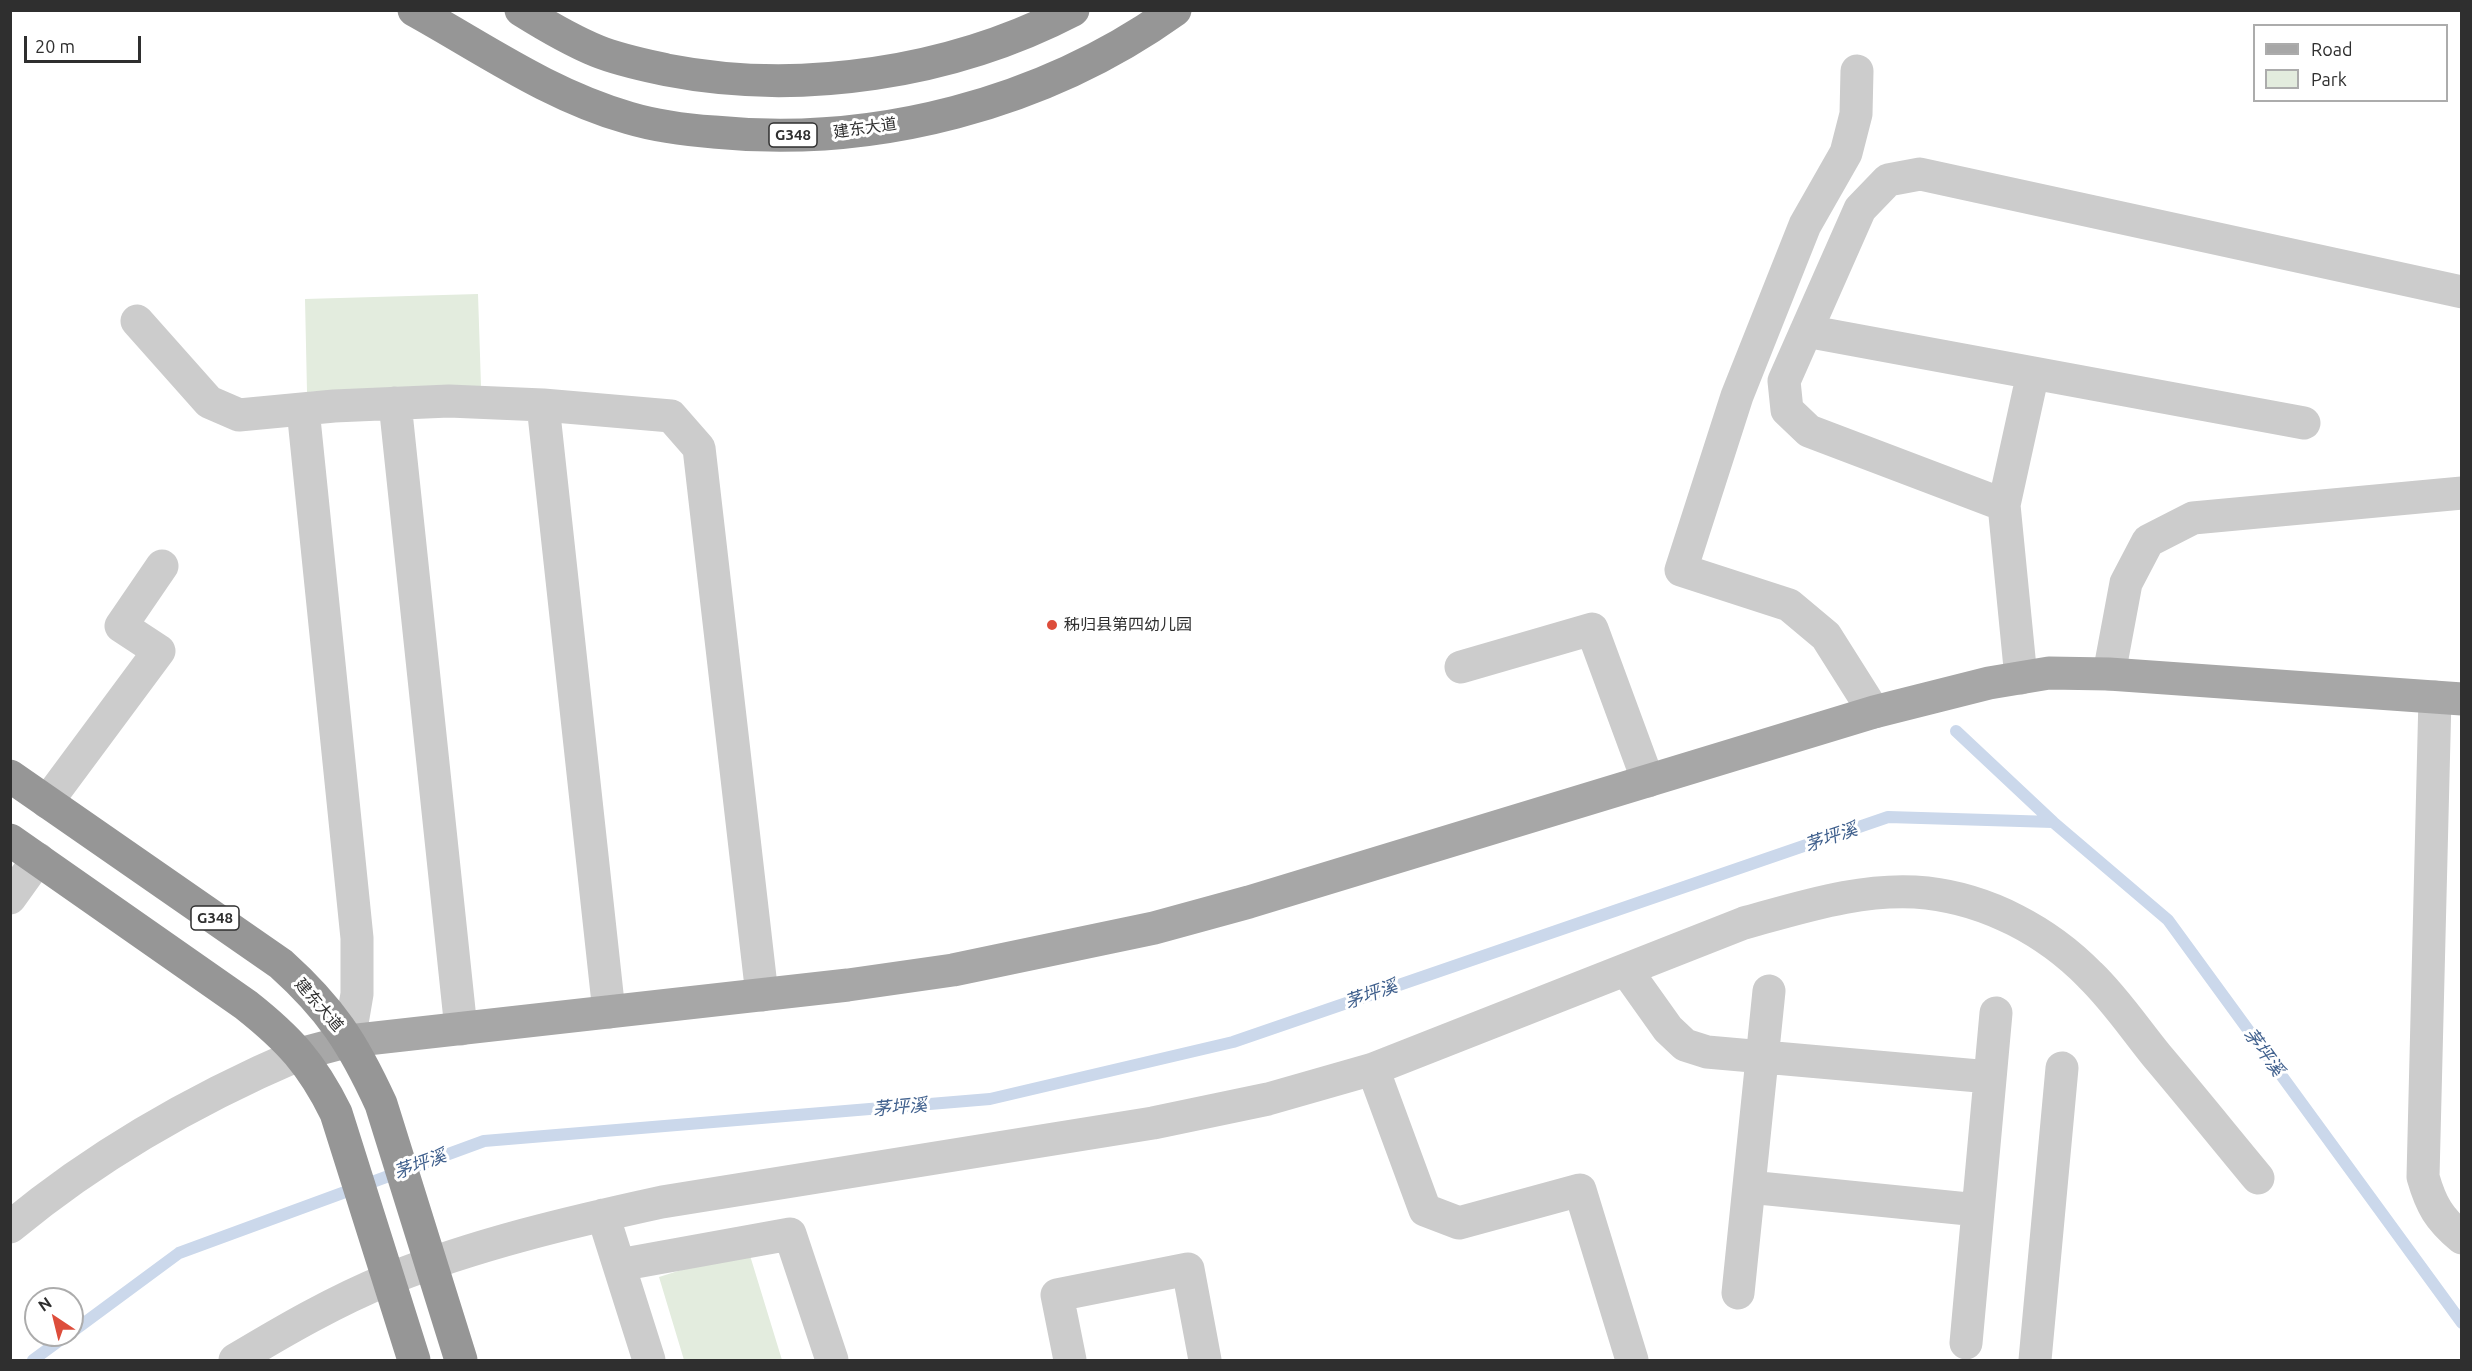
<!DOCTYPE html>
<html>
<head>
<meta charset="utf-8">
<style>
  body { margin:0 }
  #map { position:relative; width:2472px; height:1371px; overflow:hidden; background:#fff; font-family:Ubuntu,sans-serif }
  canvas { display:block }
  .frame { position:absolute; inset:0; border:12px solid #2f2f2f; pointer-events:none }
  .legend { position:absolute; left:2253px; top:24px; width:195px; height:78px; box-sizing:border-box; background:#fff; border:2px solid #acacac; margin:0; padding:8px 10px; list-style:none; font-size:18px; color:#2f2f2f }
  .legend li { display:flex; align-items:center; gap:12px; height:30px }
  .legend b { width:30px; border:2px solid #acacac }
  .north { position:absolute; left:24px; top:1287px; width:60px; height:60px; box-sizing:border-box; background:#fff; border:2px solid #acacac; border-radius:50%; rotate:325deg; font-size:16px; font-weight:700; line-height:24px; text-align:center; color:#2f2f2f }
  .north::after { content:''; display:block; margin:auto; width:21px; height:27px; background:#dd4d3b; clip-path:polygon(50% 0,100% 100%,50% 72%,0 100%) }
  .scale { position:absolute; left:24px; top:36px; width:117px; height:27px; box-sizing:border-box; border:3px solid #2f2f2f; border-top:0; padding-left:8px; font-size:18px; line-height:21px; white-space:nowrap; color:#2f2f2f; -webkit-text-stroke:4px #fff; paint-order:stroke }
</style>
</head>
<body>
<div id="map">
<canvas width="2472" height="1371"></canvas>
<div class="frame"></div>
<ul class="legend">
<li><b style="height:8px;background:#a7a7a7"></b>Road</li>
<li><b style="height:16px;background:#e3ecde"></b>Park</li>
</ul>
<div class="north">N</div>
<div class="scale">20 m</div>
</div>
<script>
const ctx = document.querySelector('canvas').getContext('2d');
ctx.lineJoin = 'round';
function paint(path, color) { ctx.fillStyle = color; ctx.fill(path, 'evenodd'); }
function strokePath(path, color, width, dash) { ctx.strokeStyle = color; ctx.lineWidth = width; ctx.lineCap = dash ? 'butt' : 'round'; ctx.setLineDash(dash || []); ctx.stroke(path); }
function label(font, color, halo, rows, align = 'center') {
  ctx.font = font + ' Ubuntu,"Noto Sans SC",sans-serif'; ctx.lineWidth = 6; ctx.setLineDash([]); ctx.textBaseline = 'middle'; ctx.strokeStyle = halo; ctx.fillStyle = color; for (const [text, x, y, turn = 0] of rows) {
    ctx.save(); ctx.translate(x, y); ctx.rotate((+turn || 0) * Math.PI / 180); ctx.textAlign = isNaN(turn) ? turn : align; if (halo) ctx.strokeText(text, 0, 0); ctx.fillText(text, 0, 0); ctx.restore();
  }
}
const green = new Path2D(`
  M478,294L481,386L307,392L305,299Z
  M748,1249L782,1360H684L659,1277Z`);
const stream = new Path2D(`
  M1956,731L2053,822
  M72,1332L179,1253L484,1141L990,1099L1233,1042L1888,817L2053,822L2168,920L2462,1323
  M33,1360L67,1335`);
const minor = new Path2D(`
  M1857,71L1856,114L1846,153L1805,225L1737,396L1681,570L1789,605L1826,636L1874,712
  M137,321L209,402L239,415L334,406L449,401L543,405L671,416L699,448L762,995
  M1806,331L2304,423
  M395,403L461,1029
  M543,405L609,1012
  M303,409L357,938V994L349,1041
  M2004,505L2033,373
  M1461,667L1592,629L1648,781
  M2109,674L2126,583L2148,541L2193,518L2462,493
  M2021,678L2004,505L1809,431L1787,410L1784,381L1860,209L1888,180L1920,174L2462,292
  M2435,697L2423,1177C2431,1205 2439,1219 2462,1238
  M47,802L159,651L121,626L162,566
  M10,898L38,859
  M1626,970L1668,1029L1685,1045L1707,1052L1990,1077
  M1373,1069L1425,1210L1459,1223L1580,1190L1632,1360
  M1749,1187L1978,1210
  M603,1215L649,1360
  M10,1227C98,1154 195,1099 300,1054
  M619,1265L790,1234L832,1360
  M1738,1293L1769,991
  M1966,1343L1996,1013
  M235,1360C285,1330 335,1301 389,1279C477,1244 570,1222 662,1202L1153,1123L1268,1099L1373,1069L1744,923C1802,907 1866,886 1927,893C1988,900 2047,931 2090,975C2115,999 2135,1029 2157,1056C2191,1096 2224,1137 2258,1178
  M1070,1360L1057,1295L1188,1269L1205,1360
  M2035,1360L2062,1068`);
const major = new Path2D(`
  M300,1054L349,1041L848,985L953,970L1154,928L1249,902L1874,712L1989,683L2049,673L2109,674L2462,699`);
const highway = new Path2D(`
  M414,10C486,50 549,95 629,118C656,126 686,130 714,132C874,148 1044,104 1175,10
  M521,10C545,25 570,40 597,51C619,60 644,65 667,70C800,96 952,73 1073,10
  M10,776L281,964C331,1009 353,1043 381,1104L461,1360
  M10,840L246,1005C289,1039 312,1064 336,1113L414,1360`);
const markers = [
  [1052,625,6,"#dd4d3b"]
];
const shields = [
  [793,135,48],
  [215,918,48]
];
const shieldNames = [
  ["G348",793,135],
  ["G348",215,918]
];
const streetNames = [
  ["建东大道",865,128,-8],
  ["建东大道",319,1005,49]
];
const poiNames = [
  ["秭归县第四幼儿园",1064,625]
];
const waterNames = [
  ["茅坪溪",1831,837,-19],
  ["茅坪溪",1371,994,-19],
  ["茅坪溪",2264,1052,54],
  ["茅坪溪",900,1107,-5],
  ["茅坪溪",420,1164,-20]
];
paint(green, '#e3ecde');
strokePath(stream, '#cbd8eb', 12);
strokePath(minor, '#ccc', 33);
strokePath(major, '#a7a7a7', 33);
strokePath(highway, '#969696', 33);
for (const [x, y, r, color] of markers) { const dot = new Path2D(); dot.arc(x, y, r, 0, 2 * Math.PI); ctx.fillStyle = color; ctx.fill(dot); strokePath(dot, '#fff', 2); }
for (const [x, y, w] of shields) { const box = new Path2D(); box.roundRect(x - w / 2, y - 12, w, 24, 4.5); ctx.fillStyle = '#fff'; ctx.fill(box); strokePath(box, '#2f2f2f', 1.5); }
label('bold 15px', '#2f2f2f', null, shieldNames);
label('16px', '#2f2f2f', '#fff', streetNames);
label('16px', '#2f2f2f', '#fff', poiNames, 'left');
label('italic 18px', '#41618e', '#fff', waterNames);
</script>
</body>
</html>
